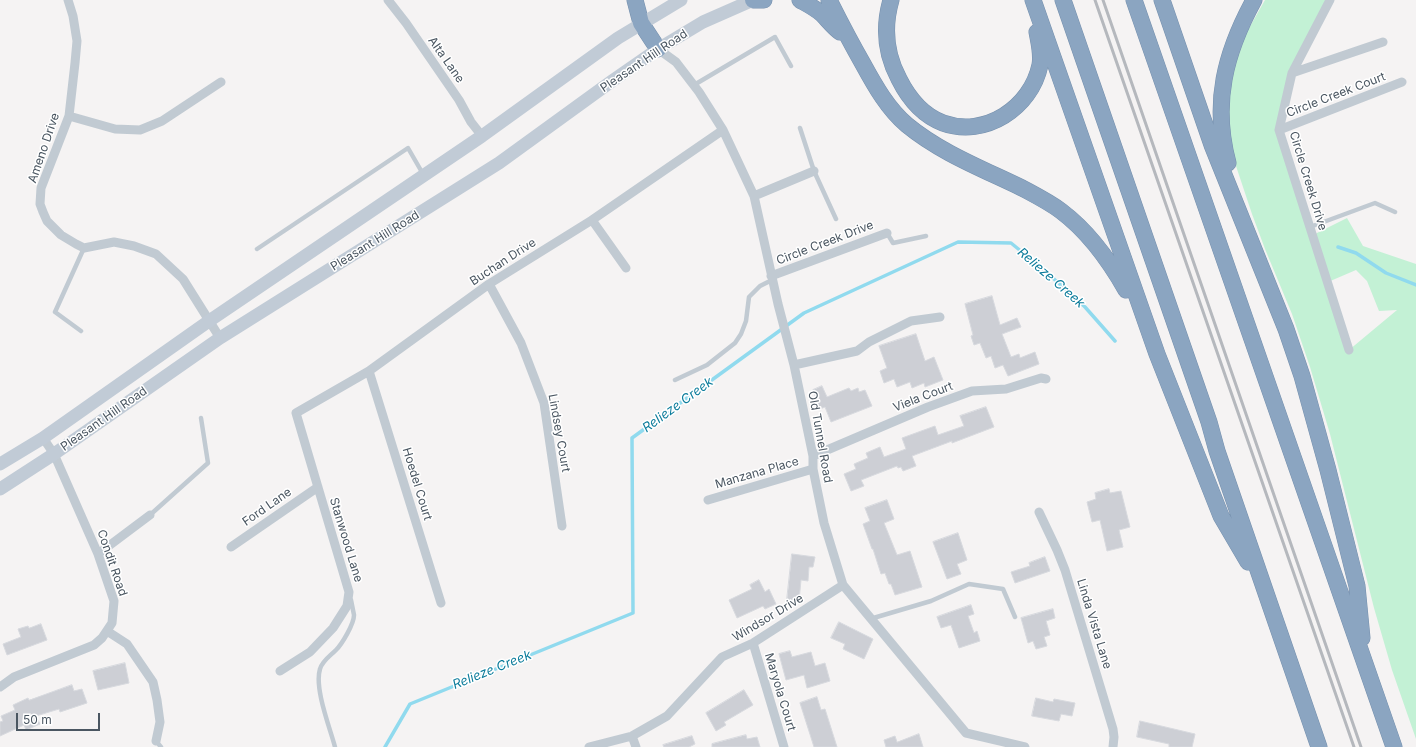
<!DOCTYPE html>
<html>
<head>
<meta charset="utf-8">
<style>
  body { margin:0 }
  #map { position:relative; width:1416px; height:747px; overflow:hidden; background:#f5f3f3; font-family:Inter,sans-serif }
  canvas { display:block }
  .scale { position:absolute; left:16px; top:713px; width:84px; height:18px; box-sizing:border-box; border:2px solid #4a5661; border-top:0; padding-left:5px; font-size:12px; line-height:14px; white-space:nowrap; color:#4a5661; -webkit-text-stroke:3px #fff; paint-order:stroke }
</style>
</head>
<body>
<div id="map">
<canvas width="1416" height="747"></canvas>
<div class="scale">50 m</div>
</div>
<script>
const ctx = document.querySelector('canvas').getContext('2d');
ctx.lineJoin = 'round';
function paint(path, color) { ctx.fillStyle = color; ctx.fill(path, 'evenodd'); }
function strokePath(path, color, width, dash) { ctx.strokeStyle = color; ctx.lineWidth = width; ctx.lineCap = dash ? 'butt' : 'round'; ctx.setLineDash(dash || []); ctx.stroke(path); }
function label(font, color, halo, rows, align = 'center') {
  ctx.font = font + ' Inter,sans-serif'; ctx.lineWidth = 3; ctx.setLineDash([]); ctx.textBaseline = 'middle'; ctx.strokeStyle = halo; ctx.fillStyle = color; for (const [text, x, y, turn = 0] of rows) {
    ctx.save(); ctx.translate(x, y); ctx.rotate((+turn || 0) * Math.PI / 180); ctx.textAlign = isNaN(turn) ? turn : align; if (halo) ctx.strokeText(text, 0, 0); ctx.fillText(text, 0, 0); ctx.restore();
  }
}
const green = new Path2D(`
  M1265,0H1330L1292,73L1279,130L1313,235L1347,218L1363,246L1416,264V739L1392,670L1374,608L1330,434L1310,367L1292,314L1265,249L1252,214L1234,160L1229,140V81L1244,37ZM1356,270L1367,281L1379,311L1397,310L1349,350L1328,282Z`);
const stream = new Path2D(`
  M1338,247L1356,253L1386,273L1416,285
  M385,747L410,704L633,613L632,438L804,313L958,242L1011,243L1044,270L1085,307L1115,341`);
const building = new Path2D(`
  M992,296L1000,325L1017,318L1021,327L1002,334L1011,357L1019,354L1020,358L1035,352L1039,364L1008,376L1003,365L995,368L991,356L986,358L980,343L974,345L971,336L973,335L965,304Z
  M916,334L925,361L934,357L943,380L925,387L924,383L912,388L910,382L897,387L894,379L884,383L880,371L887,368L879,346Z
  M822,386L827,397L849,388L851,391L858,388L859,392L865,390L872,406L831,422L825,407L820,409L813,390Z
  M986,407L994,427L952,443V441L912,456L916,466L903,471L901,467L898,468L897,466L861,480L864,486L851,491L844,474L856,469L854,464L868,458L866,453L880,447L884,457L906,449L902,438L935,426L938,435L964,426L960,416Z
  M1109,489L1110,493L1121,491L1130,527L1119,530L1123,547L1107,551L1100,520L1092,522L1087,502L1096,499L1095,493Z
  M887,500L894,519L884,523L897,555L910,551L922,587L895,595L891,584H889L885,573L881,574L873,549H872L863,524L870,521L865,508Z
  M958,533L967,560L957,564L961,574L947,579L933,542Z
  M792,554L815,557L813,567H809L808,581L801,580L799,601L787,600Z
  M1045,557L1050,571L1015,583L1011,572L1030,566L1029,563Z
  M759,580L765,592L769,589L776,604L765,609L763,606L737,618L729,600L752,589L750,585Z
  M971,605L974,614L968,616L974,633L977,631L980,641L959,648L951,625L941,628L937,617Z
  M1053,609L1055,618L1046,621L1050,635L1044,637L1047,646L1036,649L1033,641L1028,643L1021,618Z
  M839,622L873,639L864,659L843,649L845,644L831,638Z
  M41,624L47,640L7,655L3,644L21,637L18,629L28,626L29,628Z
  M790,651L792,657L811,652L815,666L825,663L830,681L807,688L804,675L786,680L779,654Z
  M125,663L129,683L98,690L93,671Z
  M72,685L74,691L82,689L87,703L60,712L59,709L36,716L40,724L26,730L24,725L0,736V722L3,721L1,716L15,710L13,705L28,698L29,700Z
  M744,690L753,705L724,722L726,725L716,731L706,713Z
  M817,697L821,710L825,709L837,747H814L800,703Z
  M1036,698L1053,702L1054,699L1075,703L1072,716L1061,714L1059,721L1032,716Z
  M1140,721L1195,734L1192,747H1169V744L1137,737Z
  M919,734L923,747H886L884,740L895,736L897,742Z
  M746,735L747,739L757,737L760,747H712V744Z
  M692,736L695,744L689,747H664L663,745Z`);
const lane = new Path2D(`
  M694,85L775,37L791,66
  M800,128L814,171L836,219
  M1310,227L1375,203L1395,212
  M887,233L893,243L926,236
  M257,249L408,148L423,174
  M81,331L55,312L84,248
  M675,380L707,365L735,343L741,334L746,321L749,297L760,286L772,280
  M150,515L208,463L201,418
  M870,619L931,601L969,584L1003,589L1015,617
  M156,741L161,747
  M335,747C330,728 314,688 320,669C322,661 330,656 336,650C342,644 354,624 354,615C353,610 352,605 351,600`);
const street = new Path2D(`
  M68,0L73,16L77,41L75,63L69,116L41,188L40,204L43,212L47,221L61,235L76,244L84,248L114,242L134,246L156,254L183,279L220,338
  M388,0L406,23L459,100L471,122L482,136
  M1330,0L1292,73L1279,130L1349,350
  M658,49L676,62L699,92L723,130L754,196L778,304L794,365L813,456V469L824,523L843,585L966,733L1025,747
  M1292,73L1383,42
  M69,116L115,129L140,130L162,121L221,82
  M1279,130L1402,82
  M754,196L814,171
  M592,220L626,268
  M771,276L887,233
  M489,284L521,343L544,403L562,526
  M794,365L857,351L869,342L911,321L940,317
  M369,371L441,603
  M813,456L928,407L972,391L1006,389L1041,378L1046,379
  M708,500L813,469
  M1039,512L1057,550L1065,570L1113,729L1114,737L1113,747
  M231,547L318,487
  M98,554L150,515
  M107,631L127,644L153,682L157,700L160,722L156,741
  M753,643L784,747
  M280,671L310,652L333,628L347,606L349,592L296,413L369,371L489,284L592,220L723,130
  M0,687L14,677L94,645L102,638L112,623L114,601L98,554L54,454L43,438
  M632,736L636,747
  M589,747L632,736L667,716L722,657L753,643L843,585`);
const secondary = new Path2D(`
  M0,464L43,438L209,321L482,136L618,38L681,0
  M0,489L54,454L220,338L499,163L612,81L658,49L703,22L753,0`);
const highway = new Path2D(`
  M635,0L641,23L658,49
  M753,0H764
  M800,0C807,4 815,8 822,14C828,20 833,27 840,32
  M829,0C840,22 851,43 863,64C875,86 888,109 907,125C941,153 983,169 1022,188C1035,195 1049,202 1061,211C1089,232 1109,260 1126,290
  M891,0C883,28 885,53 899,79C908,97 922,115 943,123C985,138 1031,108 1040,65C1042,54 1039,43 1037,32
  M1033,0L1157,354L1221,516L1248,562
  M1063,0L1209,422L1217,451L1319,747
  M1134,0L1394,747
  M1162,0L1212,145L1286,329L1302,376L1328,470L1357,586L1362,638
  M1228,163C1212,103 1225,53 1254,0`);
const rail = new Path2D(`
  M1095,0L1354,747
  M1103,0L1361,747`);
const streetNames = [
  ["Alta Lane",446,60,55],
  ["Pleasant Hill Road",644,61,-34],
  ["Circle Creek Court",1336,95,-21],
  ["Ameno Drive",44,148,-71],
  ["Circle Creek Drive",1308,181,73],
  ["Pleasant Hill Road",375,241,-32],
  ["Circle Creek Drive",825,243,-21],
  ["Buchan Drive",503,262,-33],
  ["Viela Court",923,397,-21],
  ["Pleasant Hill Road",104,419,-35],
  ["Lindsey Court",559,433,80],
  ["Old Tunnel Road",820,437,80],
  ["Manzana Place",757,473,-16],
  ["Hoedel Court",417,484,73],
  ["Ford Lane",267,507,-35],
  ["Stanwood Lane",346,540,73],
  ["Condit Road",112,563,71],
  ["Windsor Drive",768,618,-31],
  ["Linda Vista Lane",1094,624,73],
  ["Maryola Court",780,692,73]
];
const waterNames = [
  ["Relieze Creek",1051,278,41],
  ["Relieze Creek",678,405,-36],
  ["Relieze Creek",492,670,-22]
];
paint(green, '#c3f1d5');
strokePath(stream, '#90daee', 3.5);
paint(building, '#cdcfd5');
strokePath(building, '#d7d9de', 1);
strokePath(highway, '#7690ad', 17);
strokePath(lane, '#c1cad2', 4.5);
strokePath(street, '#c1cad2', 9);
strokePath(secondary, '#c1cbd6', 13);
strokePath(highway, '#8ba5c1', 16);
strokePath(rail, '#b5b8bd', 3);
label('12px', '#4a5661', '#fff', streetNames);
label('italic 13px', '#0c7c9b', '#fff', waterNames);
</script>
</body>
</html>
